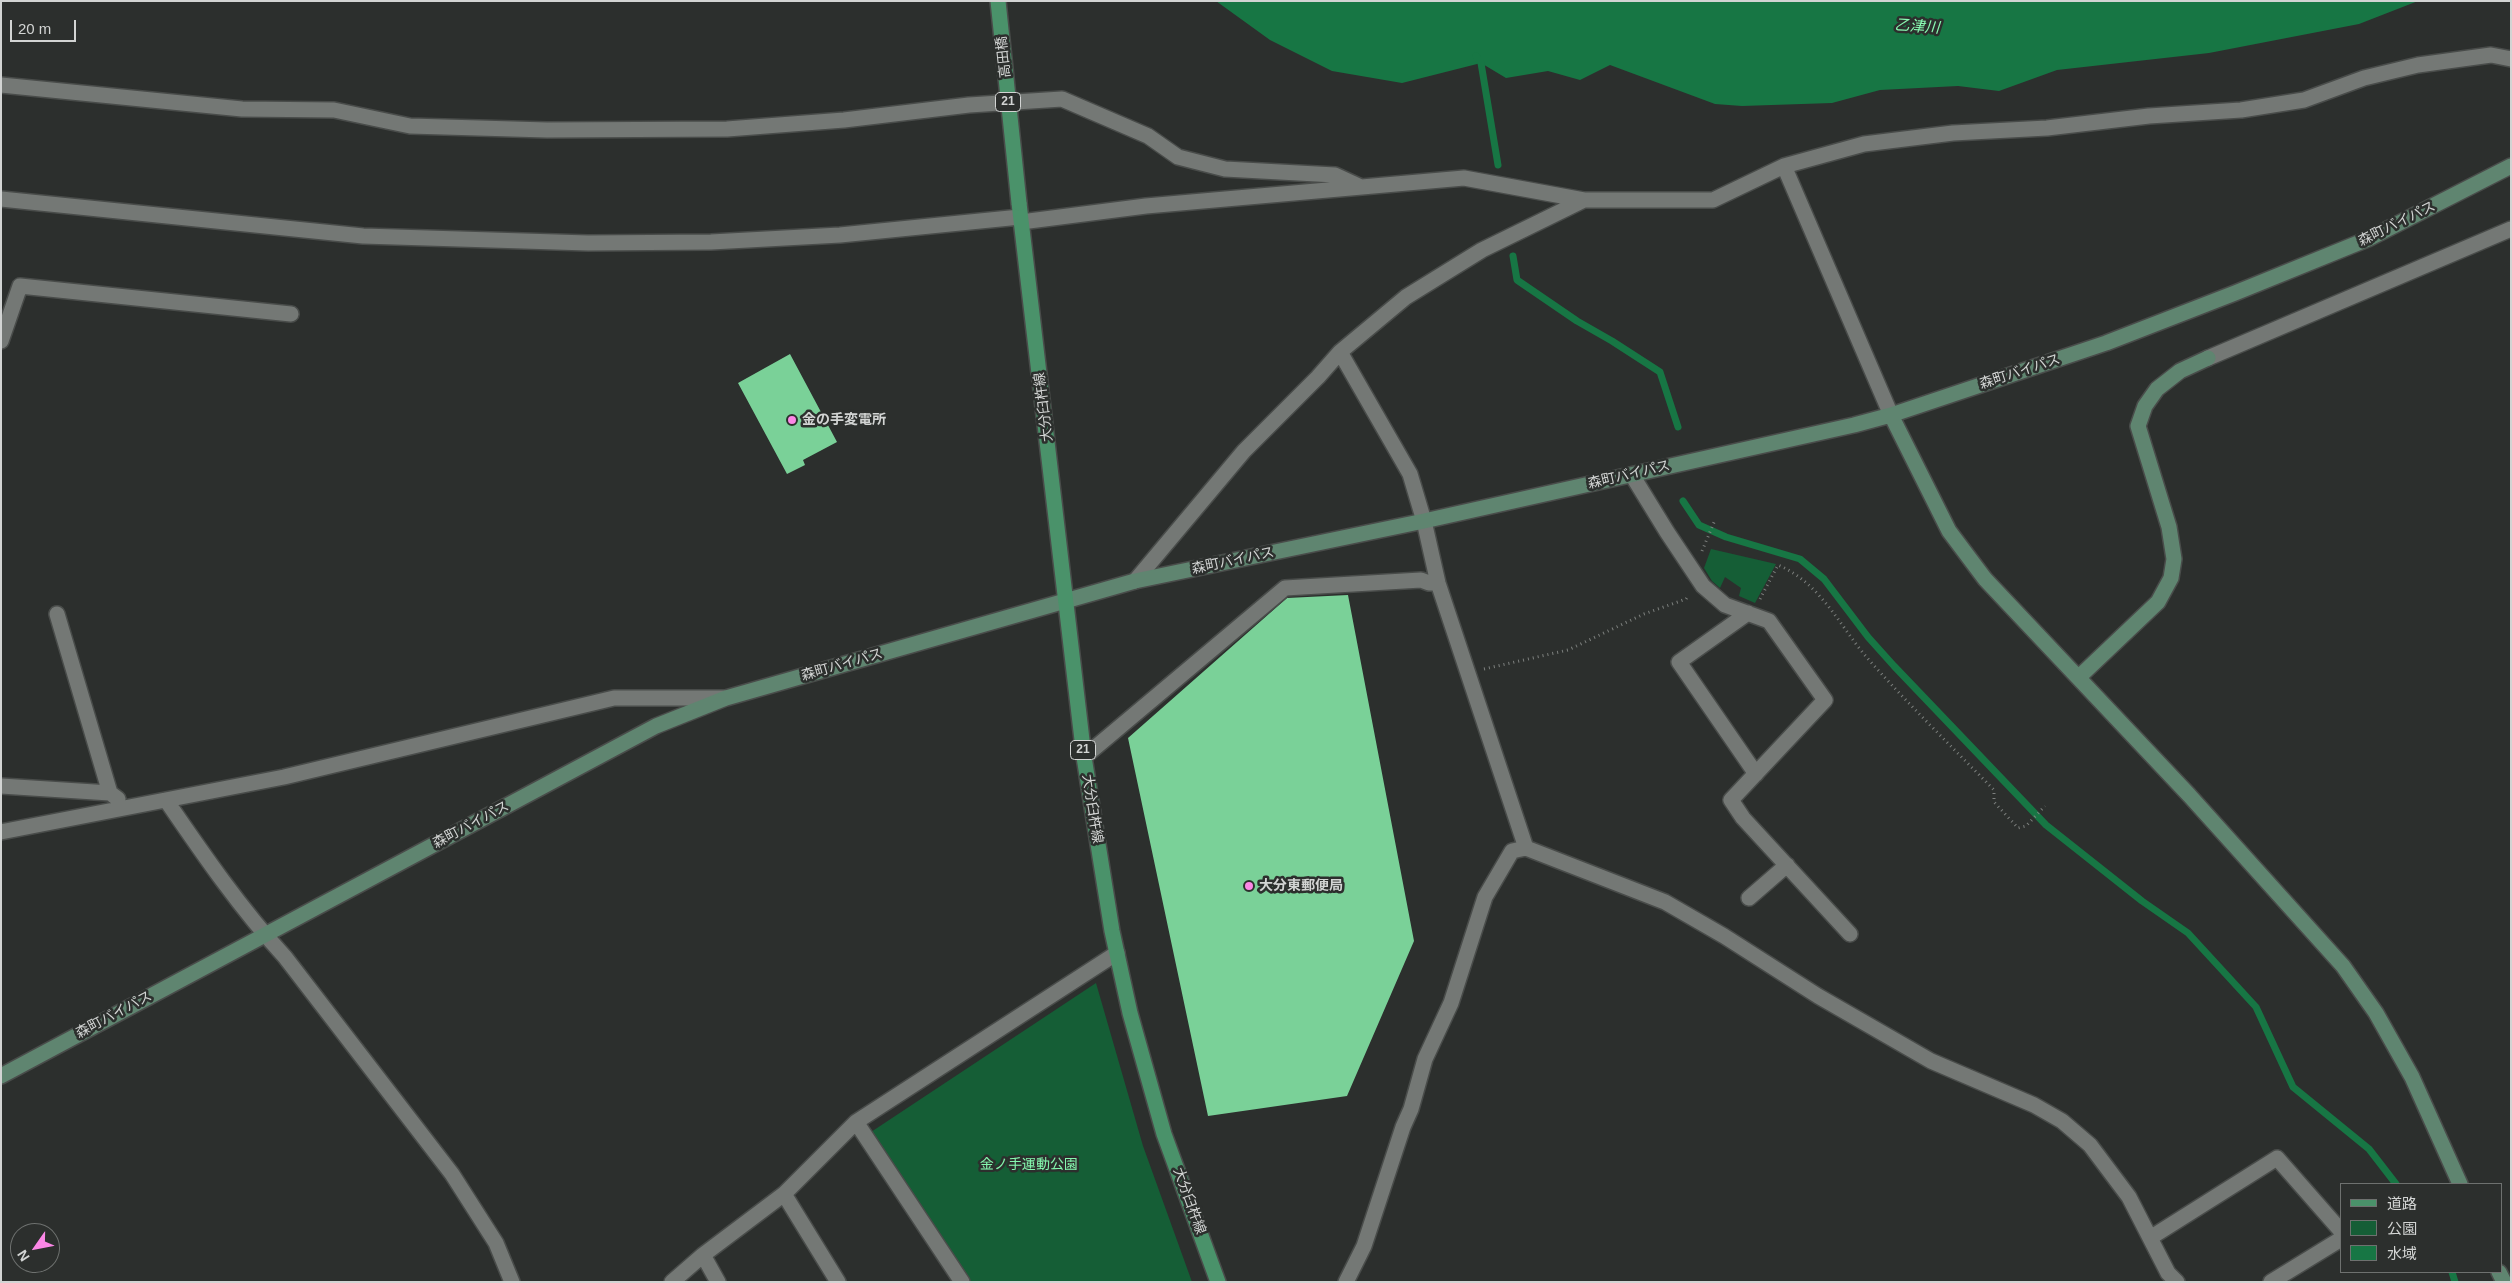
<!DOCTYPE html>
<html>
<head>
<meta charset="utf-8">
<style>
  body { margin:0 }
  #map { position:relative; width:2512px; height:1283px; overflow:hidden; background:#2c2f2d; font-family:Helvetica,"Noto Sans JP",sans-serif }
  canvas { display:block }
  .frame { position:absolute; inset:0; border:2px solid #d2d4d3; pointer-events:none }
  .legend { position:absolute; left:2340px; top:1183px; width:162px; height:90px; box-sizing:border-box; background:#2c2f2d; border:1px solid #6e716f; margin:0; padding:6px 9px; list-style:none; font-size:15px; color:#d2d4d3 }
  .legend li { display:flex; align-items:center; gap:10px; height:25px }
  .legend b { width:25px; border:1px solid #6e716f }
  .north { position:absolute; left:10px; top:1223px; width:50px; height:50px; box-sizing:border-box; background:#2c2f2d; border:1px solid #6e716f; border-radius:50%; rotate:237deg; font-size:14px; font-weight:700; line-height:20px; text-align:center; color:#d2d4d3 }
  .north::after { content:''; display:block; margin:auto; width:18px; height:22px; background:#fb87e6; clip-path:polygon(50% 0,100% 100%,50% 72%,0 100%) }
  .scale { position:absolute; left:10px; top:20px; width:66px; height:22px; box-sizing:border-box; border:2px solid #d2d4d3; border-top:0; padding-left:6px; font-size:15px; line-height:18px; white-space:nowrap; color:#d2d4d3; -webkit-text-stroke:4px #2c2f2d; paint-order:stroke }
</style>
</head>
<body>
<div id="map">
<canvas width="2512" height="1283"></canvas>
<div class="frame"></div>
<ul class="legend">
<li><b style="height:6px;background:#4a926a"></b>道路</li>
<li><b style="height:14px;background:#155e36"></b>公園</li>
<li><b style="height:14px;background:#177644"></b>水域</li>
</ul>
<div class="north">N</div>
<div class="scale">20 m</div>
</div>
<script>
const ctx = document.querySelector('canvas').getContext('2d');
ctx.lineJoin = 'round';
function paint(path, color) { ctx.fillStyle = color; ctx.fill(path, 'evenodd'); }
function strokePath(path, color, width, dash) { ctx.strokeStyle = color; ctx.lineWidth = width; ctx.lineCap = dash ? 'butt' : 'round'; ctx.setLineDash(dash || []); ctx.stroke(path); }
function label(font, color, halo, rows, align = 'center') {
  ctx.font = font + ' Helvetica,"Noto Sans JP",sans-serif'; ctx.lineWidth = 5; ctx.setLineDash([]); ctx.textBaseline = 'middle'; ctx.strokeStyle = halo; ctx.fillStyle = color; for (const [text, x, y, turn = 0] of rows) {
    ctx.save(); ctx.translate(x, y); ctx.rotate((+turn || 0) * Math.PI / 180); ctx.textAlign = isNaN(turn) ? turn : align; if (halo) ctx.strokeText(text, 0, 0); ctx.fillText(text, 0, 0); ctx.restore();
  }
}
const green = new Path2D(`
  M1711,549L1776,564L1755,603L1739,596L1741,588L1725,577L1720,588L1712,581L1704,568Z
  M1096,983L1143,1146L1192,1282H968L871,1132Z`);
const water = new Path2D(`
  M1216,1H2418L2359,24L2209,53L2057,70L1999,91L1958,86L1880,90L1832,103L1742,106L1715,104L1610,65L1580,80L1548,71L1506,78L1481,63L1402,83L1332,71L1270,40Z`);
const stream = new Path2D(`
  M1476,56L1481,63L1498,165
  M1513,256L1517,280L1577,321L1612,341L1660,372L1678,427
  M1683,501L1699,525L1726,537L1800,559L1824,579L1868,637L1894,666L2046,825L2142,901L2188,933L2256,1007L2293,1087L2369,1149L2396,1184
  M2452,1272L2455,1282`);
const building = new Path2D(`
  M790,354L837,442L803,460L805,465L787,474L738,383Z
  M1348,595L1414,941L1347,1096L1208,1116L1128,738L1287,598Z`);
const path = new Path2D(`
  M1702,551L1715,520
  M1760,599L1778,565C1821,583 1840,627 1869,660C1909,705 1952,747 1994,790V802L2018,828L2026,826L2045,806
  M1484,669L1568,650L1644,614L1686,599L1688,596`);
const street = new Path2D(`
  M1,85L242,109L334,110L410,126L547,130L727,129L844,120L969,105L1062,99L1148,136L1178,157L1225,169L1335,175L1361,187
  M1784,166L1891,415
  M1,199L363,236L588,243L711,242L840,235L1020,217
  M1021,222L1146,206L1464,178L1584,200
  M1,341L20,286L291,314
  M1340,352L1410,474L1424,521L1438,583L1526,848
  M2208,358L2511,229
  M1632,475L1667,532L1703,586L1725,605L1769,621L1825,700L1731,800L1743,818L1850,934
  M1135,581L1244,451L1318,377L1340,352L1406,297L1482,250L1584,200H1713L1784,166L1864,144L1953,133L2047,128L2149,116L2241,110L2304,100L2364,78L2418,65L2491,55L2511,59
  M1748,613L1679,662L1756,774
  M57,614L110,793
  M1084,757L1285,588L1421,580L1429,583H1438
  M1,786L110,793L118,799
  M166,800C203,854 240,908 285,957L452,1174L496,1243L512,1282
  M1,832L284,777L614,698H725
  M1749,898L1787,865
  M856,1122L962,1282
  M784,1194L838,1282
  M2150,1238L2277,1158L2341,1231
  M703,1255L718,1282
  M672,1282L703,1255L784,1194L856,1122L1117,953
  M1346,1282L1364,1246L1403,1127L1411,1109L1425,1059L1451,1003L1485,897L1512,851L1526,848L1665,902L1724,936L1818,996L1931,1061L2034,1105L2062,1121L2090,1145L2129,1197L2168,1273L2177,1282
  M2271,1282L2341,1239`);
const secondary = new Path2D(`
  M1891,415L1949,531L1985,579L2189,795L2343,966L2376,1013L2412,1077L2460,1184
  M2079,677L2158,602L2171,578L2174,559L2169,527L2138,426L2145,406L2157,389L2180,371L2208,358
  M1,1076L656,726L726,698L1135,581L1424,521L1854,425L1891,415L2106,343L2235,293L2368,239L2511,166
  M2499,1272L2504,1282`);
const primary = new Path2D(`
  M1019,203L1084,757L1112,931L1130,1013L1164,1134L1218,1282`);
const primaryBridge = new Path2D(`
  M998,1L1019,203`);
const markers = [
  [792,420,5,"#fb87e6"],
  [1249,886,5,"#fb87e6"]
];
const shields = [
  [1008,102,25],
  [1083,750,25]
];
const shieldNames = [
  ["21",1008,102],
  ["21",1083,750]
];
const streetNames = [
  ["高田橋",1004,57,-96],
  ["森町バイパス",2397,224,-26],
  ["森町バイパス",2020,372,-18],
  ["大分臼杵線",1044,407,-97],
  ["森町バイパス",1629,475,-13],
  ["森町バイパス",1233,561,-12],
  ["森町バイパス",842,665,-16],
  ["大分臼杵線",1092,809,81],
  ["森町バイパス",471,825,-28],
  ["森町バイパス",114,1015,-28],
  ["大分臼杵線",1189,1201,70]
];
const poiNames = [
  ["金の手変電所",802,420],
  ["大分東郵便局",1259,886]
];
const parkNames = [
  ["金ノ手運動公園",1029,1165]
];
const waterNames = [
  ["乙津川",1917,27,4]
];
paint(green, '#155e36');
paint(water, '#177644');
strokePath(stream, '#177644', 7);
paint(building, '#7ad198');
strokePath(street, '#494c4a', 18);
strokePath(secondary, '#494c4a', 18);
strokePath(primary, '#494c4a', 18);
strokePath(path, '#7d807e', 3, [1, 4]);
strokePath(street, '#747875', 15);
strokePath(secondary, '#5f8570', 15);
strokePath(primary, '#4a926a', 15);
strokePath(primaryBridge, '#494c4a', 18, []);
strokePath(primaryBridge, '#4a926a', 15);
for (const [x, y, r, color] of markers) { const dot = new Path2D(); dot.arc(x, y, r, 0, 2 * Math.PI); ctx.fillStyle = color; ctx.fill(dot); strokePath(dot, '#2c2f2d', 2); }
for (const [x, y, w] of shields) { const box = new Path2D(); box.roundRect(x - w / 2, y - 9.5, w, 19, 4); ctx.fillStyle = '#2c2f2d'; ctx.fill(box); strokePath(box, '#d2d4d3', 1); }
label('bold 12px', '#d2d4d3', null, shieldNames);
label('14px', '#d2d4d3', '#2c2f2d', streetNames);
label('bold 14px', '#d2d4d3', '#2c2f2d', poiNames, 'left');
label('14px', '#85f7ae', '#2c2f2d', parkNames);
label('italic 15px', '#8afcb3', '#2c2f2d', waterNames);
</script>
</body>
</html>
